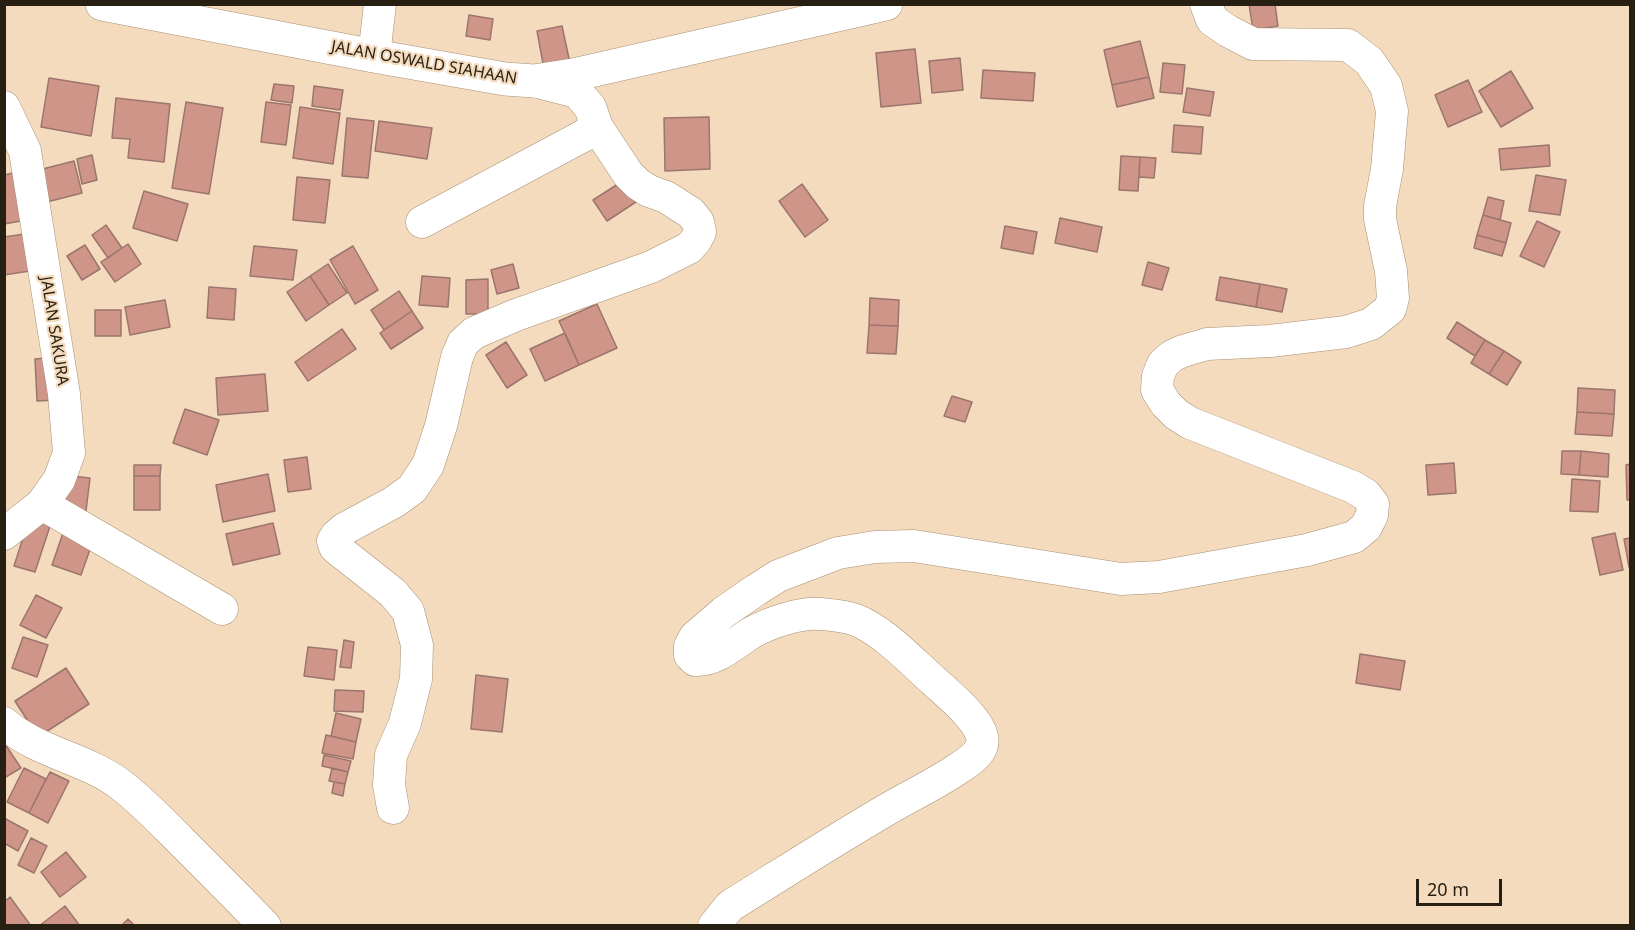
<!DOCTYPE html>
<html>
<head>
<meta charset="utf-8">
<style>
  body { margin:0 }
  #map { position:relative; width:1635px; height:930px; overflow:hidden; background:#f5dbbd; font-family:"Noto Sans",sans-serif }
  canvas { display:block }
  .frame { position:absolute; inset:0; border:6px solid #281f13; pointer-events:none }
  .scale { position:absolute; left:1416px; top:879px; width:86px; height:27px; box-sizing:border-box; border:3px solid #281f13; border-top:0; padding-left:8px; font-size:18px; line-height:21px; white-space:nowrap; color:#281f13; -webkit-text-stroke:4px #f5dbbd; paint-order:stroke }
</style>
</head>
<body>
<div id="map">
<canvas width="1635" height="930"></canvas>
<div class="frame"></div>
<div class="scale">20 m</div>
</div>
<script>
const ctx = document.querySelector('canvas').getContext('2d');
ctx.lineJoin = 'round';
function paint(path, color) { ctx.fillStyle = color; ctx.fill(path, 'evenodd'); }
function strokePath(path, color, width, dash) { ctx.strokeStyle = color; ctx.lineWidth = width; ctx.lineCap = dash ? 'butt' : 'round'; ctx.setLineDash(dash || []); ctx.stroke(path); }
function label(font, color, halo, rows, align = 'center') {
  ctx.font = font + ' "Noto Sans",sans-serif'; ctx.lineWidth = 4.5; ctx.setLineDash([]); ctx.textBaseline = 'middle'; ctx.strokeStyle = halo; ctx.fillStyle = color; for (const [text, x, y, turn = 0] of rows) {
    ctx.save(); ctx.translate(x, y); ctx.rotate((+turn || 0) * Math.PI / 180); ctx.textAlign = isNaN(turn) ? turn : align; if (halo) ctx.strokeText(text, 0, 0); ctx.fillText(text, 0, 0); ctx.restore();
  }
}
const building = new Path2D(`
  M1249,4H1275L1278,26L1253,30Z
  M469,15L493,19L490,40L466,36Z
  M562,26L570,63L544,69L537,31Z
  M1140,41L1149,77L1112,85L1104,50Z
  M915,49L921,103L881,107L876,53Z
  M960,58L963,90L932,93L929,61Z
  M1163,63L1185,65L1182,94L1160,92Z
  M983,70L1035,73L1033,101L981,98Z
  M1511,71L1533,108L1501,127L1479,91Z
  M1149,77L1154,98L1117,107L1112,85Z
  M49,78L99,86L91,136L41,127Z
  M1468,80L1482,112L1448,127L1435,95Z
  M274,84L294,86L292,103L271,100Z
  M314,86L343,90L340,110L312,106Z
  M1187,88L1214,92L1210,116L1183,112Z
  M116,98L170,104L164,162L128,158L130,139L112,138Z
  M186,102L223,108L209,194L172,188Z
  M266,102L291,105L286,145L261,142Z
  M300,107L340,113L333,164L293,158Z
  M709,117L710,169L665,171L664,118Z
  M347,118L374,121L368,178L342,176Z
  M379,121L432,128L427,159L375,151Z
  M1174,125L1203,127L1201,154L1172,152Z
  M1549,145L1550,166L1501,170L1499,149Z
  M92,155L97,180L82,184L77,159Z
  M1121,156L1140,157L1138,191L1119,190Z
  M1140,157L1156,158L1154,178L1139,177Z
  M74,161L82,193L43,203L35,171Z
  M13,173L21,221L4,224V175Z
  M1536,175L1566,180L1560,215L1529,211Z
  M297,177L330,180L325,223L293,220Z
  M629,177L642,198L607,221L593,200Z
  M802,184L828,220L805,237L779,201Z
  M144,191L188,204L177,241L133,228Z
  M1488,197L1504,201L1500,220L1483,215Z
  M1483,215L1511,223L1506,243L1477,235Z
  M1060,218L1102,227L1097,252L1055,243Z
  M1537,221L1560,232L1544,267L1520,256Z
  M106,225L122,248L108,258L92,235Z
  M1005,226L1037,232L1033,254L1001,248Z
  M38,232L43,269L4,275V237Z
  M1477,235L1506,243L1502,256L1474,248Z
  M128,244L141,264L115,282L101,262Z
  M85,245L100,269L82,280L67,256Z
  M254,246L297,250L293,280L250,276Z
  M353,246L378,290L355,304L330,260Z
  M1148,262L1169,268L1162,290L1142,285Z
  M328,264L347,293L329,305L310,276Z
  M513,264L519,288L497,294L491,270Z
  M310,276L329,305L306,321L287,292Z
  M422,276L450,278L448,307L419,305Z
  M1220,277L1260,284L1256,307L1216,300Z
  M488,279V314H466V280Z
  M1260,284L1287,289L1282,312L1256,307Z
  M209,287L236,289L234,320L207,318Z
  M399,291L412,311L384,330L371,310Z
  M870,298L899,300L898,326L869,325Z
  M165,300L170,327L130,335L125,307Z
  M597,304L617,348L579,365L559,321Z
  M95,310H121V336H95Z
  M412,311L423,328L391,349L380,333Z
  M1457,322L1485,340L1475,356L1447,338Z
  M869,325L898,326L896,354L867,353Z
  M342,329L356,349L308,381L295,362Z
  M565,333L579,365L545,381L530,349Z
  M1485,340L1504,351L1489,374L1471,363Z
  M506,342L527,375L507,388L486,355Z
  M1504,351L1521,362L1507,385L1489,374Z
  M57,357L59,400L37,401L35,359Z
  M265,374L268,411L218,415L216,378Z
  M1578,388L1615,390L1614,414L1577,412Z
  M952,396L972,402L965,422L944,416Z
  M185,409L219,420L207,455L173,443Z
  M1577,412L1614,414L1612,436L1575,434Z
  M1562,451H1581L1579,475L1561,474Z
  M1581,451L1609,454L1608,477L1579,475Z
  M307,457L311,489L288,492L284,460Z
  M1454,463L1456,493L1428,495L1426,465Z
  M1630,464V500H1627L1626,465Z
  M134,465H161L160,476H134Z
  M268,474L275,511L223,522L216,485Z
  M62,475L90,478L86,511L58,507Z
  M134,476H160V510H134Z
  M1572,479L1600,481L1598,512L1570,511Z
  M30,516L51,523L35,572L14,566Z
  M273,523L280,554L233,565L226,534Z
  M64,530L93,541L81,575L52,565Z
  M1615,533L1623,570L1600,575L1592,538Z
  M1630,538V567H1629L1624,539Z
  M36,595L62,608L46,638L20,625Z
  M23,637L48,645L37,677L12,668Z
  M344,640L354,642L351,668L340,667Z
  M308,647L337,650L334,680L304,676Z
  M1360,654L1405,661L1400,690L1356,683Z
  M66,668L89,704L38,737L15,701Z
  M476,675L508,679L502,732L471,729Z
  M335,690L364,691L363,712L334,711Z
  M336,713L361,719L356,742L331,736Z
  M326,735L356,742L353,759L322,753Z
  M5,744L21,768L4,778V745Z
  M324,755L351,761L348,772L322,766Z
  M24,768L46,779L29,813L7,802Z
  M332,768L348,772L345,784L329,781Z
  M50,772L69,781L48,823L29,813Z
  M334,782L345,784L343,796L332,793Z
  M4,818L28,831L18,851L4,843Z
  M31,838L47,846L34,873L18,865Z
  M66,852L86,877L60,897L41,872Z
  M10,897L31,926H4V902Z
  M65,906L80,926H39Z
  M128,919L135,926H121Z`);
const minor = new Path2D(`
  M374,56L380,4
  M4,107L25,151L64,394L69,453L59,480L42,504L4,534
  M422,222L583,136L597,127L590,107L577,92L534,81
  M42,504L222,609
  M4,723C38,753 86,758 121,785C142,801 162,822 181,841C209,869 237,897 265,926
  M393,808L389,785L391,755L405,723L416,679L417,645L408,611L393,593L341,552L335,547L333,541L336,536L344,529L394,502L412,489L428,465L441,426L457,357L463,343L474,333L516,315L651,267L689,248L696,240L700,232L698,222L691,213L666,197L649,191L638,184L628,174L597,127
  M714,926L730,906C780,875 830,843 881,813C906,798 932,786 956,770C965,764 979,756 982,745C988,726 948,694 935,682C912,662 885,632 856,620C845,616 832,615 821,614C800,612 769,623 751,633C734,644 716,661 695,660L690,655V646L695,637L724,612L756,590L778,576L838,553L875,547L914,546L1121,579L1159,577L1307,550L1354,537L1366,527L1372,515L1373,504L1366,495L1353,487L1190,423L1176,414L1166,404L1157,390L1158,376L1163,364L1172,356L1183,351L1207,344L1270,341L1346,332L1371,324L1390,309L1393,298L1391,271L1380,219V206L1387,169L1392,111L1386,86L1369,61L1348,45L1253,44L1228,31L1212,20L1206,4`);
const trunk = new Path2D(`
  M102,4L374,56L505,79L534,81L573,75L886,4`);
const streetNames = [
  ["JALAN OSWALD SIAHAAN",424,63,10],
  ["JALAN SAKURA",54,331,81]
];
paint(building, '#cf9589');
strokePath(building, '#9b756e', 1.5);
strokePath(minor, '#a89074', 33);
strokePath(trunk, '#a89074', 34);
strokePath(minor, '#fff', 32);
strokePath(trunk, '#fff', 33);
label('16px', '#281f13', '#f5dbbd', streetNames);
</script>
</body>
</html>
